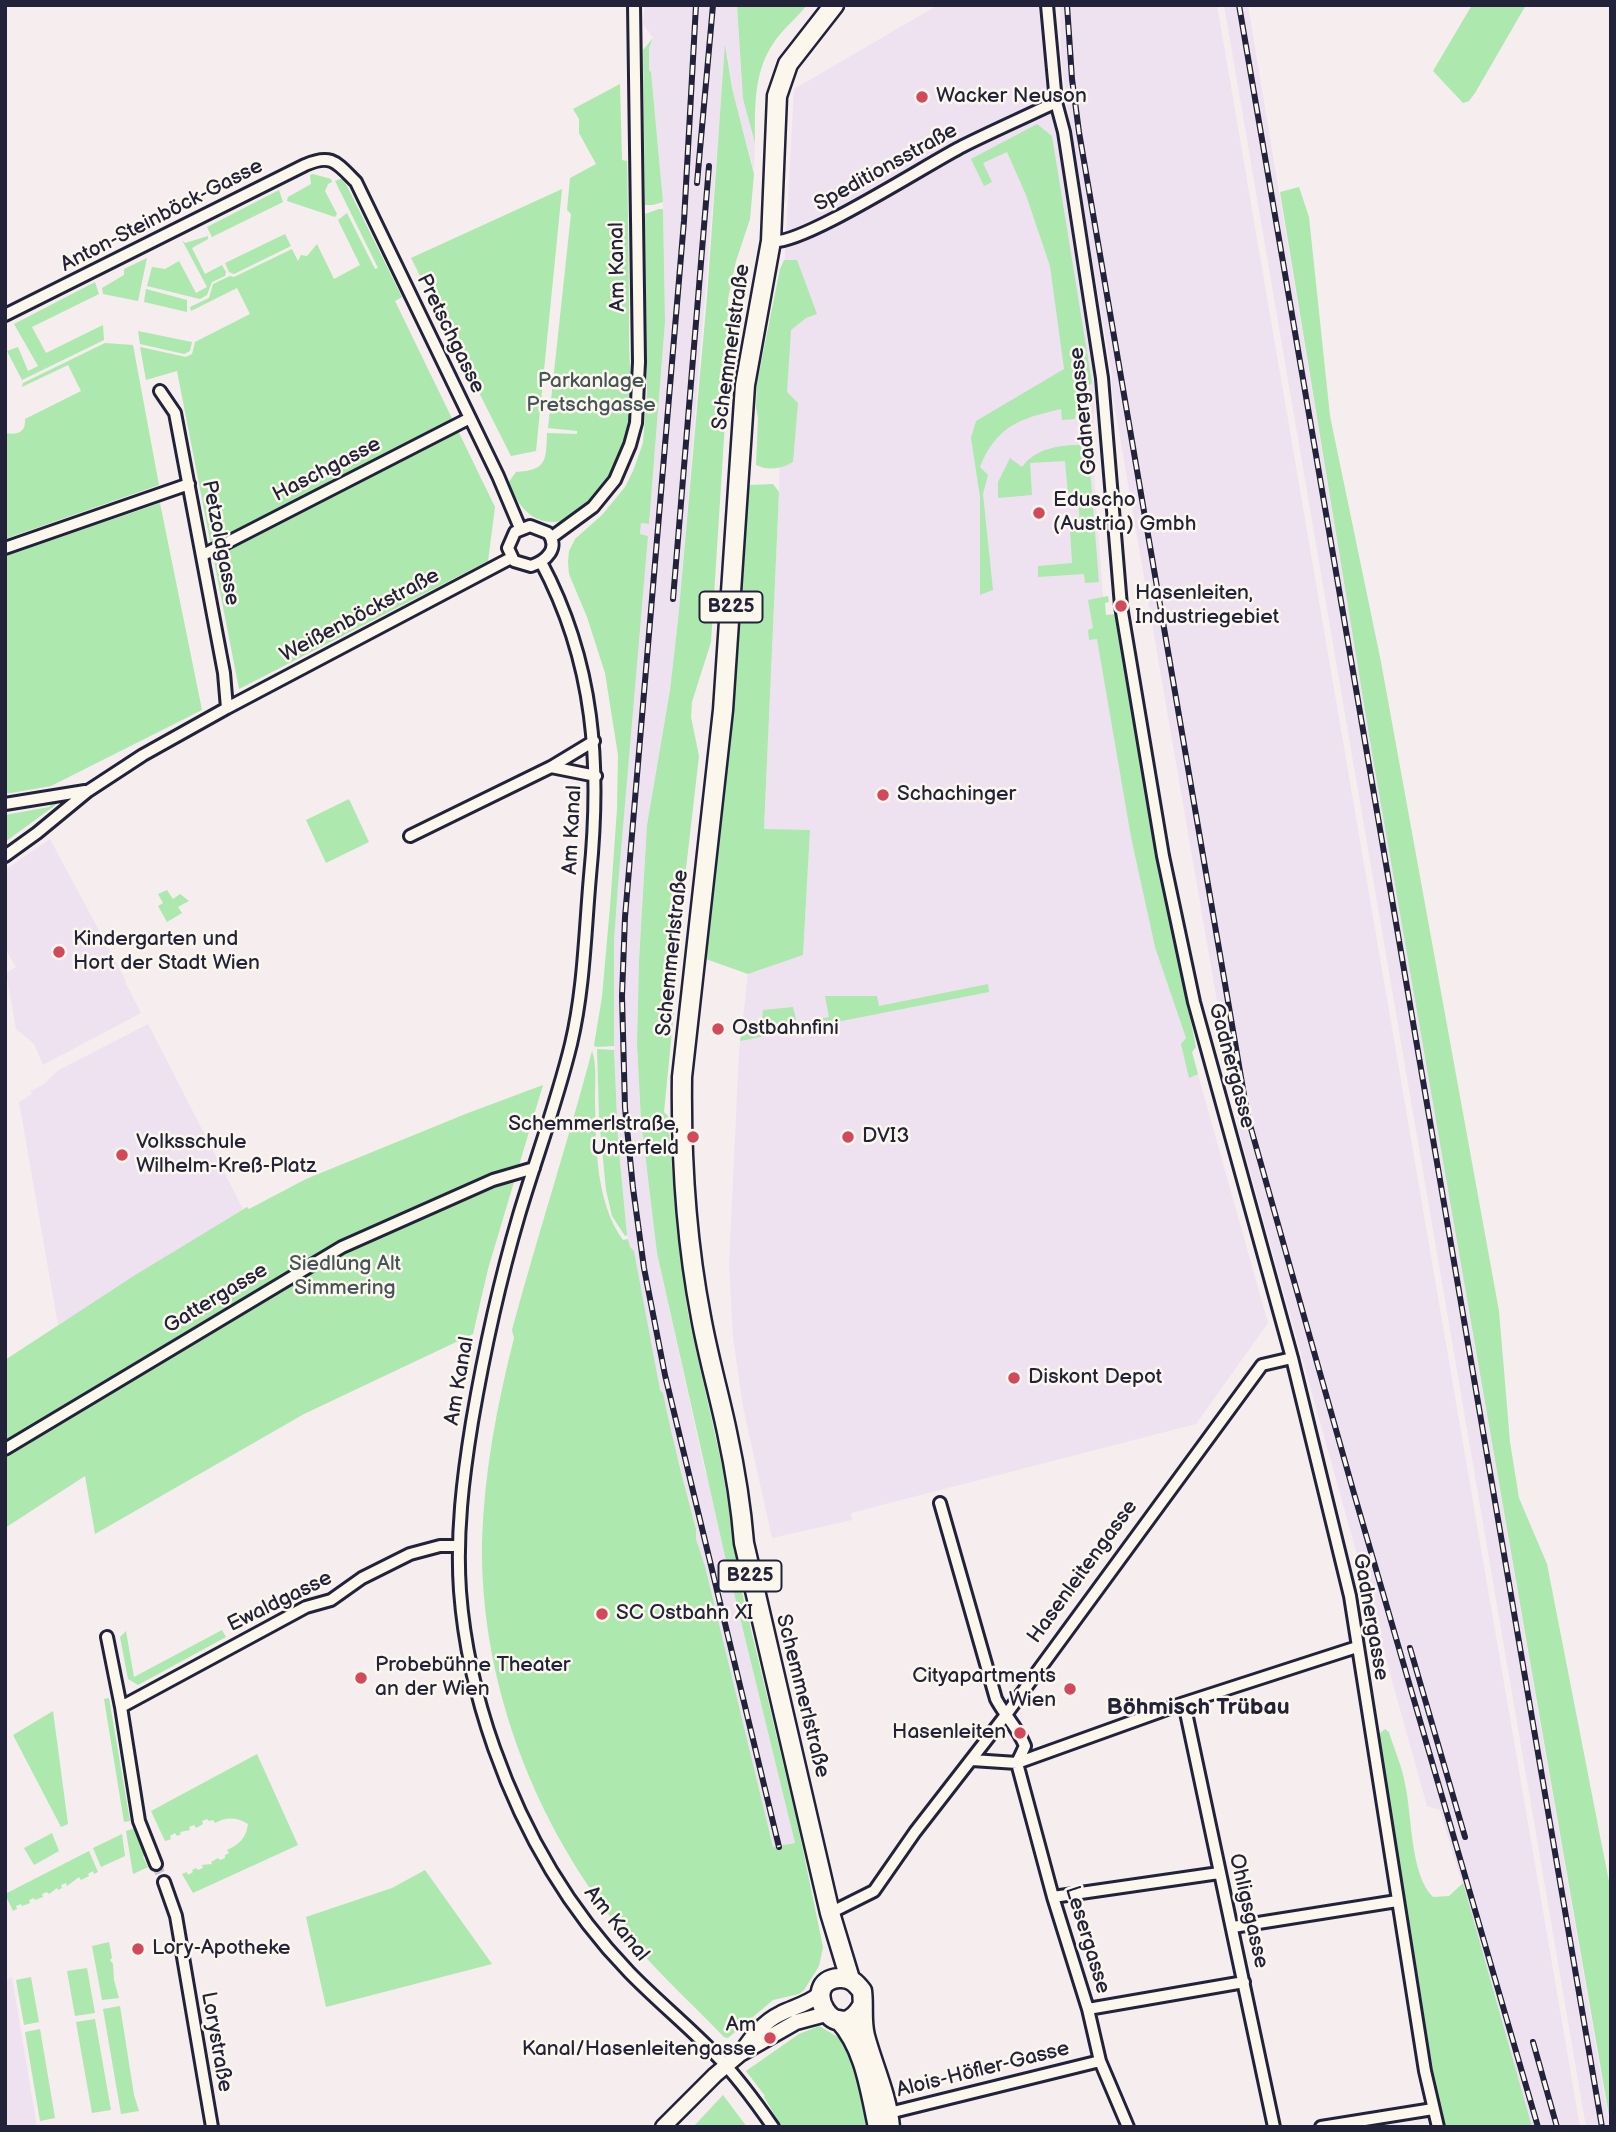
<!DOCTYPE html>
<html>
<head>
<meta charset="utf-8">
<style>
  body { margin:0 }
  #map { position:relative; width:1616px; height:2132px; overflow:hidden; background:#f5edee; font-family:"Balsamiq Sans",sans-serif }
  canvas { display:block }
  .frame { position:absolute; inset:0; border:7px solid #22223b; pointer-events:none }
</style>
</head>
<body>
<div id="map">
<canvas width="1616" height="2132"></canvas>
<div class="frame"></div>
</div>
<script>
const ctx = document.querySelector('canvas').getContext('2d');
ctx.lineJoin = 'round';
function paint(path, color) { ctx.fillStyle = color; ctx.fill(path, 'evenodd'); }
function strokePath(path, color, width, dash) { ctx.strokeStyle = color; ctx.lineWidth = width; ctx.lineCap = dash ? 'butt' : 'round'; ctx.setLineDash(dash || []); ctx.stroke(path); }
function label(font, color, halo, rows, align = 'center') {
  ctx.font = font + ' "Balsamiq Sans",sans-serif'; ctx.lineWidth = 5; ctx.setLineDash([]); ctx.textBaseline = 'middle'; ctx.strokeStyle = halo; ctx.fillStyle = color; for (const [text, x, y, turn = 0] of rows) {
    ctx.save(); ctx.translate(x, y); ctx.rotate((+turn || 0) * Math.PI / 180); ctx.textAlign = isNaN(turn) ? turn : align; if (halo) ctx.strokeText(text, 0, 0); ctx.fillText(text, 0, 0); ctx.restore();
  }
}
const built = new Path2D(`
  M645,5H737L743,100L755,143L754,171L732,88L726,44L678,620L670,690L647,825L639,961L637,1044L641,1120L657,1253L704,1467L720,1523L725,1556L795,1843L773,1848L705,1566L696,1539V1529L679,1461L673,1446L663,1394L658,1385L634,1251L630,1247L627,1235L618,1141L614,1050V941L622,819L648,536L640,535L641,523L649,524L665,322L663,202L651,72L649,71V47L654,39L643,24Z
  M938,5H1047L1056,102L1096,379L1092,448L1103,596L1131,837L1268,1323L1196,1424L851,1513L852,1520L772,1538L743,1407L733,1337L729,1265L739,1052L748,974L803,955L810,831L764,829L779,492L784,273L794,89Z
  M1060,5H1217L1580,2127H1531L1498,2005L1440,1810L1427,1806L1240,1135L1112,391V375L1072,142L1061,55Z
  M1224,5H1248L1372,753L1610,2127H1586Z
  M50,839L126,981L125,982L141,1013L43,1065L34,1044L16,1029L6,973L16,967L5,948V870Z
  M148,1024L243,1209L58,1325L19,1102L32,1094L31,1091L44,1084L57,1071Z
  M12,1977L37,2127H5V1980Z`);
const green = new Path2D(`
  M737,5H807C798,17 786,26 777,38C753,69 755,106 755,143L743,99Z
  M1472,5H1526L1475,93L1469,101L1463,103L1433,71Z
  M653,38L649,48V70L651,72L663,202L653,205H645L643,50Z
  M725,44L732,88L754,174L750,219L736,261L728,299L726,407L711,642L692,702L691,717L699,756L675,964L674,1011L664,1112L668,1116L677,1232L688,1314L722,1466L741,1588L797,1821L823,1947L819,1966L804,1990L799,1994L773,2000L728,2038L724,2037C687,1999 647,1962 614,1921C531,1815 480,1678 482,1542C484,1473 497,1405 514,1338L512,1330C537,1237 567,1145 592,1051C597,1064 595,1084 595,1099C596,1145 595,1201 623,1240L628,1239L630,1247L634,1251L660,1390L663,1393C672,1439 684,1483 696,1529V1539L705,1566L773,1847L795,1843L725,1556L657,1253L641,1120L637,1044L639,961L647,825L670,690L678,620L707,297Z
  M620,84L622,160L627,161C628,219 629,278 629,337C629,367 634,402 627,432C621,462 589,522 554,522C528,522 518,503 508,483L516,472C547,470 546,461 547,433L577,434V431L548,428L571,214L567,210L570,178L596,164L579,133V119L573,109Z
  M1037,124L1052,136L1092,383L1078,394L1075,419L1062,420L1061,409C1021,418 996,426 980,467L988,475L983,494L993,590L980,595V497L971,438L976,421L1064,369L1050,266L1026,195L1007,152L983,163L992,182L984,186L971,159Z
  M313,174L331,179L332,182L328,184L325,191L337,214L335,217L287,201L288,197L311,184L310,175Z
  M343,178L402,297L395,301L495,507L488,561L239,689L177,371L146,380L140,347L186,357L192,354L195,342L250,314L237,288L191,311L190,307L209,298L213,284L230,276L234,277L292,249L298,261L301,255L307,256L317,244L334,279L360,265L338,220L347,213L375,269L378,268L335,181Z
  M1299,187L1309,217L1330,416L1381,662L1499,1311L1510,1442L1519,1498L1547,1564L1611,1892V2127L1372,753L1280,192Z
  M562,189L536,451L511,456L411,258Z
  M279,190L283,202L212,237L207,227Z
  M659,209H663L665,322L649,524L641,523L640,534L648,536L618,885L614,941V1046L596,1047L594,1045L602,997L610,907L617,809L618,755L605,673L587,617L569,574L568,562L569,551L575,539L602,515L625,487L633,471L643,443L647,393L645,214Z
  M285,234L291,246L234,274L229,272L225,263Z
  M208,236V239L192,248L205,274L222,265L226,272L225,276L212,282L207,295L200,299L147,286L152,267L165,269L179,261L196,293L207,287L182,240L185,243Z
  M147,258L138,301L103,294L102,288L124,275V269Z
  M784,260H797L817,314L806,318L791,330L787,392L798,403L793,462C782,469 768,471 756,465L758,418L756,407L757,383L780,269Z
  M95,282L99,294L32,327L46,353L103,325L104,340L22,380L7,351L18,347L28,371L38,366L14,324Z
  M146,289L187,300V312L144,302Z
  M138,331L192,342L190,351L184,354L140,344Z
  M105,343L133,345L159,485L5,539V433C17,435 26,433 25,419L81,391L68,365L22,387L23,383Z
  M1088,444L1099,582L1085,583L1084,574L1038,577V566L1072,563L1070,529L1080,528L1078,493L1068,494L1065,461L1030,463L1032,495L998,498V482L1010,458L1022,467C1038,445 1064,446 1088,444Z
  M773,484L779,492L764,829L810,830L803,955L748,974L703,958L745,491L750,485Z
  M160,503L202,710L51,786L5,794V556Z
  M1108,596L1109,602L1105,603L1106,615L1116,614L1153,837L1196,1047L1192,1052L1198,1074L1189,1078L1181,1044L1186,1038L1155,947L1131,837L1097,639L1089,640L1088,630L1093,628L1088,600Z
  M349,799L369,842L326,863L306,820Z
  M60,800L61,801L5,842V815L49,807L53,802Z
  M167,890L173,899L180,894L189,901L178,907L182,913L167,922L158,906L163,903L158,894Z
  M988,984L989,992L740,1041L742,1029L761,1030L763,1010L793,1007L797,1023L829,1017L825,996H877L879,1006Z
  M597,1049L614,1050L618,1141L627,1235L625,1236L612,1216L606,1190L599,1118Z
  M543,1085L488,1269L473,1334L304,1414L95,1534L85,1476L5,1528V1360L132,1277L247,1207L249,1209L306,1179L468,1113Z
  M222,1630L226,1637L138,1685L128,1679L120,1637L126,1631L134,1677Z
  M109,1698L130,1821L124,1822L104,1699Z
  M53,1711L68,1824L61,1827L13,1735Z
  M1385,1729L1389,1732C1394,1749 1402,1766 1405,1784C1412,1814 1410,1875 1433,1897L1449,1896L1463,1883L1532,2127H1442L1379,1734Z
  M257,1754L298,1845L193,1893L182,1874L187,1872L188,1875L193,1872L192,1870L196,1868L198,1870L203,1868L202,1865L212,1864L211,1862L218,1858L220,1860L225,1858V1855L229,1853L227,1850C240,1844 246,1838 248,1824C236,1817 227,1817 215,1823L213,1820L209,1821L207,1819L202,1821L203,1824L196,1828L194,1825L189,1827L190,1830L180,1832L181,1834L177,1836L175,1833L170,1836L171,1839L165,1841L151,1811Z
  M135,1828L146,1854L143,1857L148,1867L133,1874L126,1831Z
  M52,1833L59,1851L34,1865L24,1848Z
  M122,1834L125,1856L101,1867L93,1848Z
  M89,1851L98,1872L94,1874L93,1871L88,1874L89,1876L81,1880L79,1877L67,1886L66,1883L61,1885L62,1888L58,1890L57,1888L49,1894L47,1892L42,1894L43,1897L35,1900L34,1898L29,1900L30,1903L22,1906L21,1904L16,1906L17,1909L13,1911L5,1894Z
  M425,1870L492,1964L326,2007L306,1917L392,1888Z
  M109,1942L112,1958L110,1960L113,1964L114,1980L119,1998L102,2000L92,1946Z
  M87,1968L95,2013L75,2016L67,1971Z
  M31,1977L39,2022L24,2025L16,1980Z
  M120,2006L134,2095L139,2111L121,2114L103,2009Z
  M95,2019L111,2110L92,2113L76,2022Z
  M819,2026L850,2044L873,2127H782L764,2097L765,2096L746,2071L799,2034Z
  M40,2029L55,2118L40,2121L25,2032Z
  M723,2095L747,2127H693Z`);
const minorTunnel = new Path2D(`
  M156,1864L164,1882`);
const minor = new Path2D(`
  M1047,5L1056,102L1064,132L1102,378L1121,606L1163,856L1194,1002L1292,1358L1350,1596L1425,2071L1438,2127
  M771,241C798,248 929,163 963,146C993,131 1025,117 1056,102
  M5,315L305,165C332,153 337,163 356,182L498,476L520,528
  M160,391L175,413L224,673L227,708
  M530,526L548,533C560,548 546,561 531,566L514,561L508,548L515,532Z
  M552,537L593,507L615,480L630,445L636,423L639,362L634,5
  M5,548L189,484
  M203,555L470,418
  M541,562C595,663 601,765 590,876C585,932 584,989 571,1044C557,1102 536,1158 519,1215C499,1283 484,1352 472,1422C463,1477 456,1534 460,1591C464,1644 476,1697 494,1748C523,1830 568,1909 629,1972C656,2000 687,2025 715,2054C737,2076 755,2101 773,2127
  M551,767L596,776
  M5,804L85,791
  M410,836L551,767L594,741
  M5,856L37,833L88,791L143,755L227,708L511,558
  M5,1449L342,1247L493,1180L534,1168
  M940,1503L996,1699C1005,1716 1018,1728 1025,1746L1017,1763
  M107,1637L121,1707L139,1821L156,1864
  M1184,1703L1274,2127
  M121,1707L306,1607L331,1600L362,1578L410,1554L440,1546H459
  M972,1760L1017,1763L1184,1703L1357,1647
  M1017,1763L1053,1897L1088,2009L1100,2061L1128,2127
  M164,1882L176,1916L212,2127
  M1053,1897L1219,1873
  M830,1913L874,1891L915,1832L1005,1716L1262,1365L1292,1358
  M1233,1927L1397,1901
  M1088,2009L1244,1982
  M885,2114L1100,2061
  M1321,2127L1433,2109`);
const tertiary = new Path2D(`
  M741,2053C751,2038 763,2022 780,2014C794,2007 808,2004 820,1994
  M663,2127L715,2075L740,2054L796,2022L826,2014`);
const primary = new Path2D(`
  M834,5L788,64L777,96L771,241L745,385L723,710L682,1077C681,1156 686,1239 701,1317C708,1356 719,1394 727,1432C735,1469 741,1506 744,1543L830,1913L850,1979
  M862,2006C836,2051 797,1981 839,1978C850,1977 856,1983 862,1991C864,2006 861,2020 865,2036C873,2066 887,2095 890,2127
  M839,2020C865,2048 870,2091 878,2127`);
const rail = new Path2D(`
  M696,5L684,221L625,917L622,996L625,1108L633,1188L644,1268L665,1375L779,1847
  M1067,5L1072,79L1079,132L1248,1118L1353,1490L1538,2127
  M1239,5L1602,2127
  M697,183L713,5
  M673,599L709,166
  M1410,1648L1465,1837
  M1533,2042L1557,2127`);
const markers = [
  [922,97,7,"#d1495b"],
  [1039,513,7,"#d1495b"],
  [1121,606,7,"#d1495b"],
  [883,795,7,"#d1495b"],
  [59,952,7,"#d1495b"],
  [718,1029,7,"#d1495b"],
  [693,1137,7,"#d1495b"],
  [848,1137,7,"#d1495b"],
  [122,1155,7,"#d1495b"],
  [1014,1378,7,"#d1495b"],
  [602,1614,7,"#d1495b"],
  [361,1678,7,"#d1495b"],
  [1070,1689,7,"#d1495b"],
  [1020,1733,7,"#d1495b"],
  [138,1949,7,"#d1495b"],
  [770,2038,7,"#d1495b"]
];
const shields = [
  [731,607,63],
  [750,1576,63]
];
const shieldNames = [
  ["B225",731,607],
  ["B225",750,1576]
];
const poiNames = [
  ["Wacker Neuson",936,97],
  ["Eduscho",1053,501],
  ["(Austria) Gmbh",1053,525],
  ["Hasenleiten,",1135,594],
  ["Industriegebiet",1135,618],
  ["Schachinger",897,795],
  ["Kindergarten und",73,940],
  ["Hort der Stadt Wien",73,964],
  ["Ostbahnfini",732,1029],
  ["Schemmerlstraße,",679,1125,"right"],
  ["Unterfeld",679,1149,"right"],
  ["DVI3",862,1137],
  ["Volksschule",136,1143],
  ["Wilhelm-Kreß-Platz",136,1167],
  ["Diskont Depot",1028,1378],
  ["SC Ostbahn XI",616,1614],
  ["Probebühne Theater",375,1666],
  ["an der Wien",375,1690],
  ["Cityapartments",1056,1677,"right"],
  ["Wien",1056,1701,"right"],
  ["Hasenleiten",1006,1733,"right"],
  ["Lory-Apotheke",152,1949],
  ["Am",756,2026,"right"],
  ["Kanal/Hasenleitengasse",756,2050,"right"]
];
const streetNames = [
  ["Speditionsstraße",886,168,-29],
  ["Anton-Steinböck-Gasse",162,216,-27],
  ["Am Kanal",618,267,-91],
  ["Pretschgasse",450,334,64],
  ["Schemmerlstraße",732,347,-82],
  ["Gadnergasse",1084,411,-96],
  ["Haschgasse",327,470,-27],
  ["Petzoldgasse",220,543,79],
  ["Weißenböckstraße",360,616,-28],
  ["Am Kanal",573,830,-87],
  ["Schemmerlstraße",673,953,-84],
  ["Gadnergasse",1231,1066,75],
  ["Gattergasse",216,1299,-31],
  ["Am Kanal",460,1381,-80],
  ["Hasenleitengasse",1083,1572,-54],
  ["Ewaldgasse",280,1602,-26],
  ["Gadnergasse",1370,1617,80],
  ["Schemmerlstraße",802,1696,76],
  ["Ohligsgasse",1248,1911,77],
  ["Am Kanal",616,1924,51],
  ["Lesergasse",1087,1940,73],
  ["Lorystraße",216,2042,80],
  ["Alois-Höfler-Gasse",983,2070,-14]
];
const parkNames = [
  ["Parkanlage",591,382],
  ["Pretschgasse",591,406],
  ["Siedlung Alt",345,1265],
  ["Simmering",345,1289]
];
const neighbourhoodNames = [
  ["Böhmisch Trübau",1198,1708]
];
paint(built, '#eee2f1');
paint(green, '#ade8ae');
strokePath(minorTunnel, '#cbc4ca', 10, [10, 5]);
strokePath(minor, '#22223b', 16);
strokePath(tertiary, '#22223b', 19);
strokePath(primary, '#22223b', 23);
strokePath(minor, '#fbf7ec', 10);
strokePath(tertiary, '#fbf7ec', 14);
strokePath(primary, '#fbf7ec', 18);
strokePath(rail, '#22223b', 6);
strokePath(rail, '#fbf7ec', 3.5, [10]);
for (const [x, y, r, color] of markers) { const dot = new Path2D(); dot.arc(x, y, r, 0, 2 * Math.PI); ctx.fillStyle = color; ctx.fill(dot); strokePath(dot, '#fbf7ec', 2.5); }
for (const [x, y, w] of shields) { const box = new Path2D(); box.roundRect(x - w / 2, y - 15.5, w, 31, 5); ctx.fillStyle = '#fbf7ec'; ctx.fill(box); strokePath(box, '#22223b', 2); }
label('bold 19px', '#22223b', null, shieldNames);
label('21px', '#22223b', '#fbf7ec', poiNames, 'left');
label('21px', '#22223b', '#fbf7ec', streetNames);
label('21px', '#455458', '#fbf7ec', parkNames);
label('bold 23px', '#22223b', '#fbf7ec', neighbourhoodNames);
</script>
</body>
</html>
